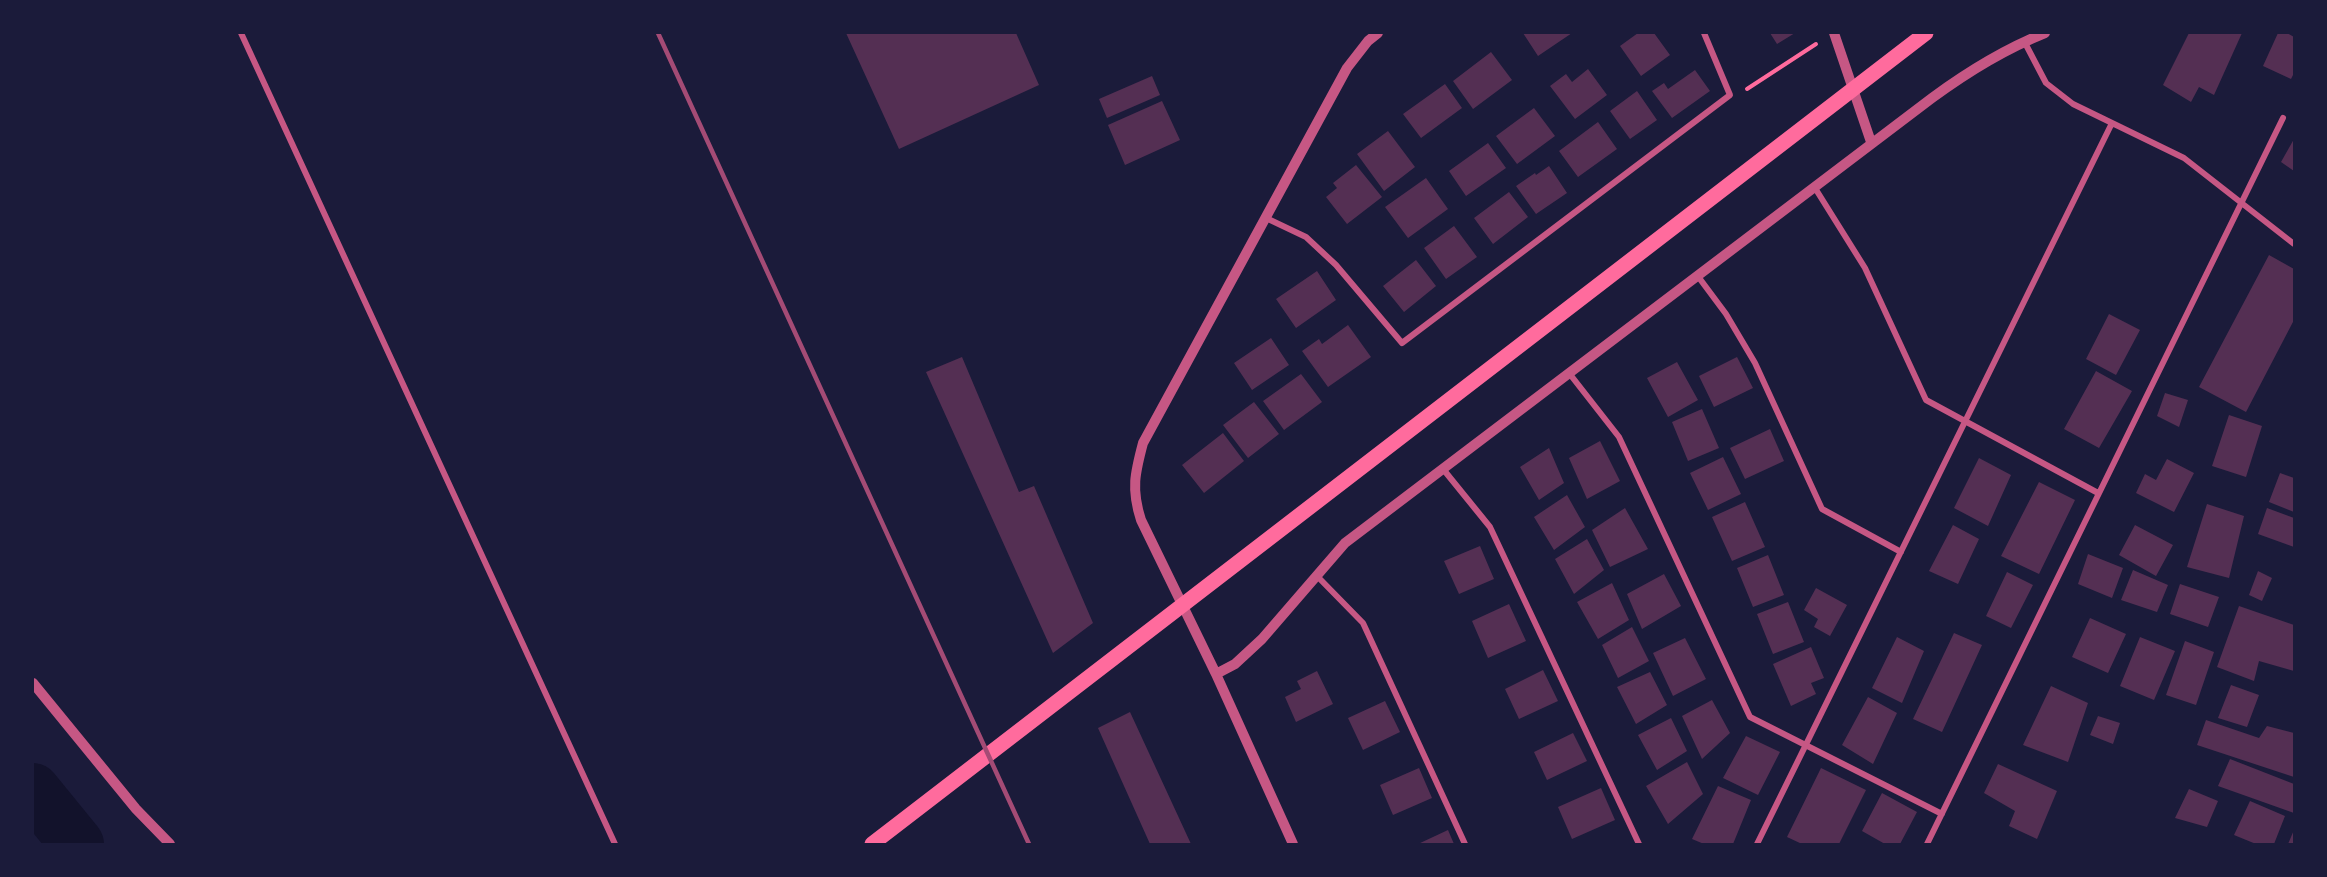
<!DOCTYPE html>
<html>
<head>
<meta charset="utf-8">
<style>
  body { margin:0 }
  #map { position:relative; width:2327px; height:877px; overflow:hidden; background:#1b1b3a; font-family:Barlow,sans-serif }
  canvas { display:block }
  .frame { position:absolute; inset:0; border:34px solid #1b1b3a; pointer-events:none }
</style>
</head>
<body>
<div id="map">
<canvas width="2327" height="877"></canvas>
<div class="frame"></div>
</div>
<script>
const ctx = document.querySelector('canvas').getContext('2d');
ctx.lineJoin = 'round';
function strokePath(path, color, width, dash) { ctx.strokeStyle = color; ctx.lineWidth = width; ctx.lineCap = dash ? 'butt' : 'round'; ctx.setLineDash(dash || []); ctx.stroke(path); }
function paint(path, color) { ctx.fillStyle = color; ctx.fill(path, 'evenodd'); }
const river = new Path2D(`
  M33,790L77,844`);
const building = new Path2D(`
  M846,33H1016L1039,85L899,149Z
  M1523,33H1572L1538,56Z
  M1638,33H1654L1670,55L1641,76L1620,46Z
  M1770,33H1795L1777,44Z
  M2189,33H2242L2214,95L2199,87L2191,102L2163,85Z
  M2278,33H2287L2294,37V73L2291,79L2263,66Z
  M1491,52L1512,80L1473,109L1453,81Z
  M1588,69L1607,95L1575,119L1550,86L1566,74L1572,82Z
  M1695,70L1710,91L1672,118L1652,91L1664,83L1668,89Z
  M1152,76L1160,95L1107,118L1099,99Z
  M1445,84L1462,108L1421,138L1403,114Z
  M1637,91L1657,120L1630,139L1610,111Z
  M1162,101L1180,140L1125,165L1108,125Z
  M1534,108L1555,136L1517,164L1496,136Z
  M1598,122L1617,149L1578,177L1559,151Z
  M1388,131L1415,167L1384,191L1357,154Z
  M2294,139V171L2281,162Z
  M1488,143L1506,168L1466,196L1449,171Z
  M1356,165L1382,197L1347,224L1326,197L1337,188L1333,183Z
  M1549,166L1567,193L1536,214L1516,186L1535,173L1536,175Z
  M1426,178L1448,209L1408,238L1385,207Z
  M1509,192L1528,217L1493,244L1474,218Z
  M1454,226L1477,257L1446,279L1424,248Z
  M2269,255L2294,269V320L2246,412L2199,387Z
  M1416,260L1436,286L1404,312L1383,286Z
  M1317,271L1336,300L1296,328L1276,299Z
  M2109,314L2140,330L2116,375L2086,359Z
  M1348,325L1371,357L1328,387L1302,351L1319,339L1322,344Z
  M1271,338L1289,365L1252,390L1234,363Z
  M962,357L1019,492L1034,486L1093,623L1053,653L926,372Z
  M1737,357L1753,388L1714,407L1699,376Z
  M1677,362L1698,400L1668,417L1647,378Z
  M2096,371L2132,391L2099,448L2064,429Z
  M1301,374L1322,402L1284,430L1263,401Z
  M2165,393L2188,400L2179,427L2157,416Z
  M1254,402L1279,434L1248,458L1223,425Z
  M1702,409L1719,448L1688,461L1672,422Z
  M2229,415L2262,426L2246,477L2212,466Z
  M1770,429L1784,461L1745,479L1730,448Z
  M1223,433L1244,461L1204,493L1182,465Z
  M1600,441L1620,481L1587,499L1569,458Z
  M1549,448L1564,483L1539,500L1520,467Z
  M1723,457L1741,494L1708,510L1690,473Z
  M1979,458L2011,475L1988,526L1954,508Z
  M2167,459L2194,473L2174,512L2136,493L2145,474L2156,480Z
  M2280,473L2294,478V512L2269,502Z
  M2039,482L2075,500L2039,574L2001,556Z
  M1567,495L1585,527L1554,550L1534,517Z
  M1745,502L1765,547L1732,561L1712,517Z
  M2207,504L2244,516L2229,578L2187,567Z
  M1625,508L1648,549L1610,567L1592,530Z
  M2267,508L2294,518V547L2258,534Z
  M1953,525L1979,539L1958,584L1929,571Z
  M2135,525L2173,545L2156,576L2119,555Z
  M1587,539L1604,570L1574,594L1555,559Z
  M1480,546L1494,579L1459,594L1444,561Z
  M2088,554L2123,568L2112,598L2078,584Z
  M1768,555L1784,595L1753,607L1737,568Z
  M2133,570L2168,585L2157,612L2121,600Z
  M2258,571L2272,578L2262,601L2249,595Z
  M2007,572L2033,585L2011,628L1986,616Z
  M1664,574L1681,606L1642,629L1627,594Z
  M1612,583L1629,620L1598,639L1577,602Z
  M2180,584L2219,597L2208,627L2170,614Z
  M1816,588L1847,605L1830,636L1814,627L1818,619L1804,610Z
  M1788,602L1804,642L1773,654L1757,614Z
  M1509,604L1526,641L1488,658L1472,621Z
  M2239,606L2294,625V671L2259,661L2254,681L2217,667Z
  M2090,618L2126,634L2108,673L2072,657Z
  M1632,627L1649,661L1618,678L1602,645Z
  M1954,633L1982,645L1942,732L1913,719Z
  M1897,637L1924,651L1902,703L1872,688Z
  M2140,637L2175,651L2154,700L2120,686Z
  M1685,638L1706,679L1673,696L1653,653Z
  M2185,641L2214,652L2196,705L2166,695Z
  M1811,647L1824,678L1811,683L1816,694L1791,706L1773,664Z
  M1543,670L1558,701L1519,719L1505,689Z
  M1317,671L1333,704L1296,722L1285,697L1301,689L1297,681Z
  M1650,672L1667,705L1636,724L1617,687Z
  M2231,685L2259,695L2247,727L2218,718Z
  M2051,686L2088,703L2068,762L2023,745Z
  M1868,697L1897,713L1873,764L1842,745Z
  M1712,700L1730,733L1702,759L1682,716Z
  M1385,701L1400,732L1363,750L1348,718Z
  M1130,712L1191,844H1150L1098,728Z
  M2098,716L2120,723L2113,744L2090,735Z
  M1671,718L1687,751L1657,770L1638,735Z
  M2206,720L2259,738L2267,726L2294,733V777L2197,745Z
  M1573,733L1587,761L1547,780L1534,752Z
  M1746,736L1780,752L1758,795L1723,778Z
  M2230,759L2294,784V813L2218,786Z
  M1687,762L1703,794L1668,824L1646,786Z
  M1998,764L2057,791L2037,839L2009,826L2015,811L1984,793Z
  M1419,768L1432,798L1393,815L1380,785Z
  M1821,768L1866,790L1839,844H1802L1787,837Z
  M1718,786L1751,800L1733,844H1704L1692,839Z
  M1601,788L1615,820L1572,839L1558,807Z
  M2189,789L2218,801L2207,827L2175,818Z
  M1882,793L1917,812L1900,844H1885L1862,831Z
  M2250,801L2285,816L2274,844H2256L2234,835Z
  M1448,830L1454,844H1418Z
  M2294,830V844H2288Z`);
const path = new Path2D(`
  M1747,89L1816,44`);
const minor = new Path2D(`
  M241,33L615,844
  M2024,41L2046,83L2073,104L2184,158L2294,244
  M1815,188L1865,268L1926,400L2098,493
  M1266,218L1306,237L1336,265L1402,343L1730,95L1704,33
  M1697,275L1726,314L1755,363L1822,509L1901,552
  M1569,373L1619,437L1750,717L1942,814
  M1443,469L1490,527L1639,844
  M1317,576L1363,623L1465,844
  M1757,844L2112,123
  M1927,844L2283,118`);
const tertiary = new Path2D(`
  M1834,33L1871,142
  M1216,674L1235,664L1262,639L1345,543L1932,98C1966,73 2005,49 2045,33
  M33,683L136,809L170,844
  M1293,844L1216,674L1141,520C1131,489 1135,473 1143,443L1347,68L1368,41L1378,33`);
const primary = new Path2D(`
  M872,844L1926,33`);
const rail = new Path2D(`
  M658,33L1029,844`);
strokePath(river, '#12122b', 54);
paint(building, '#542f53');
strokePath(path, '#ff6b9d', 4);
strokePath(minor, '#c65784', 6);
strokePath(tertiary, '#c65784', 10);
strokePath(primary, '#ff6b9d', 15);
strokePath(rail, '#a44b75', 4.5);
</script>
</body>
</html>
